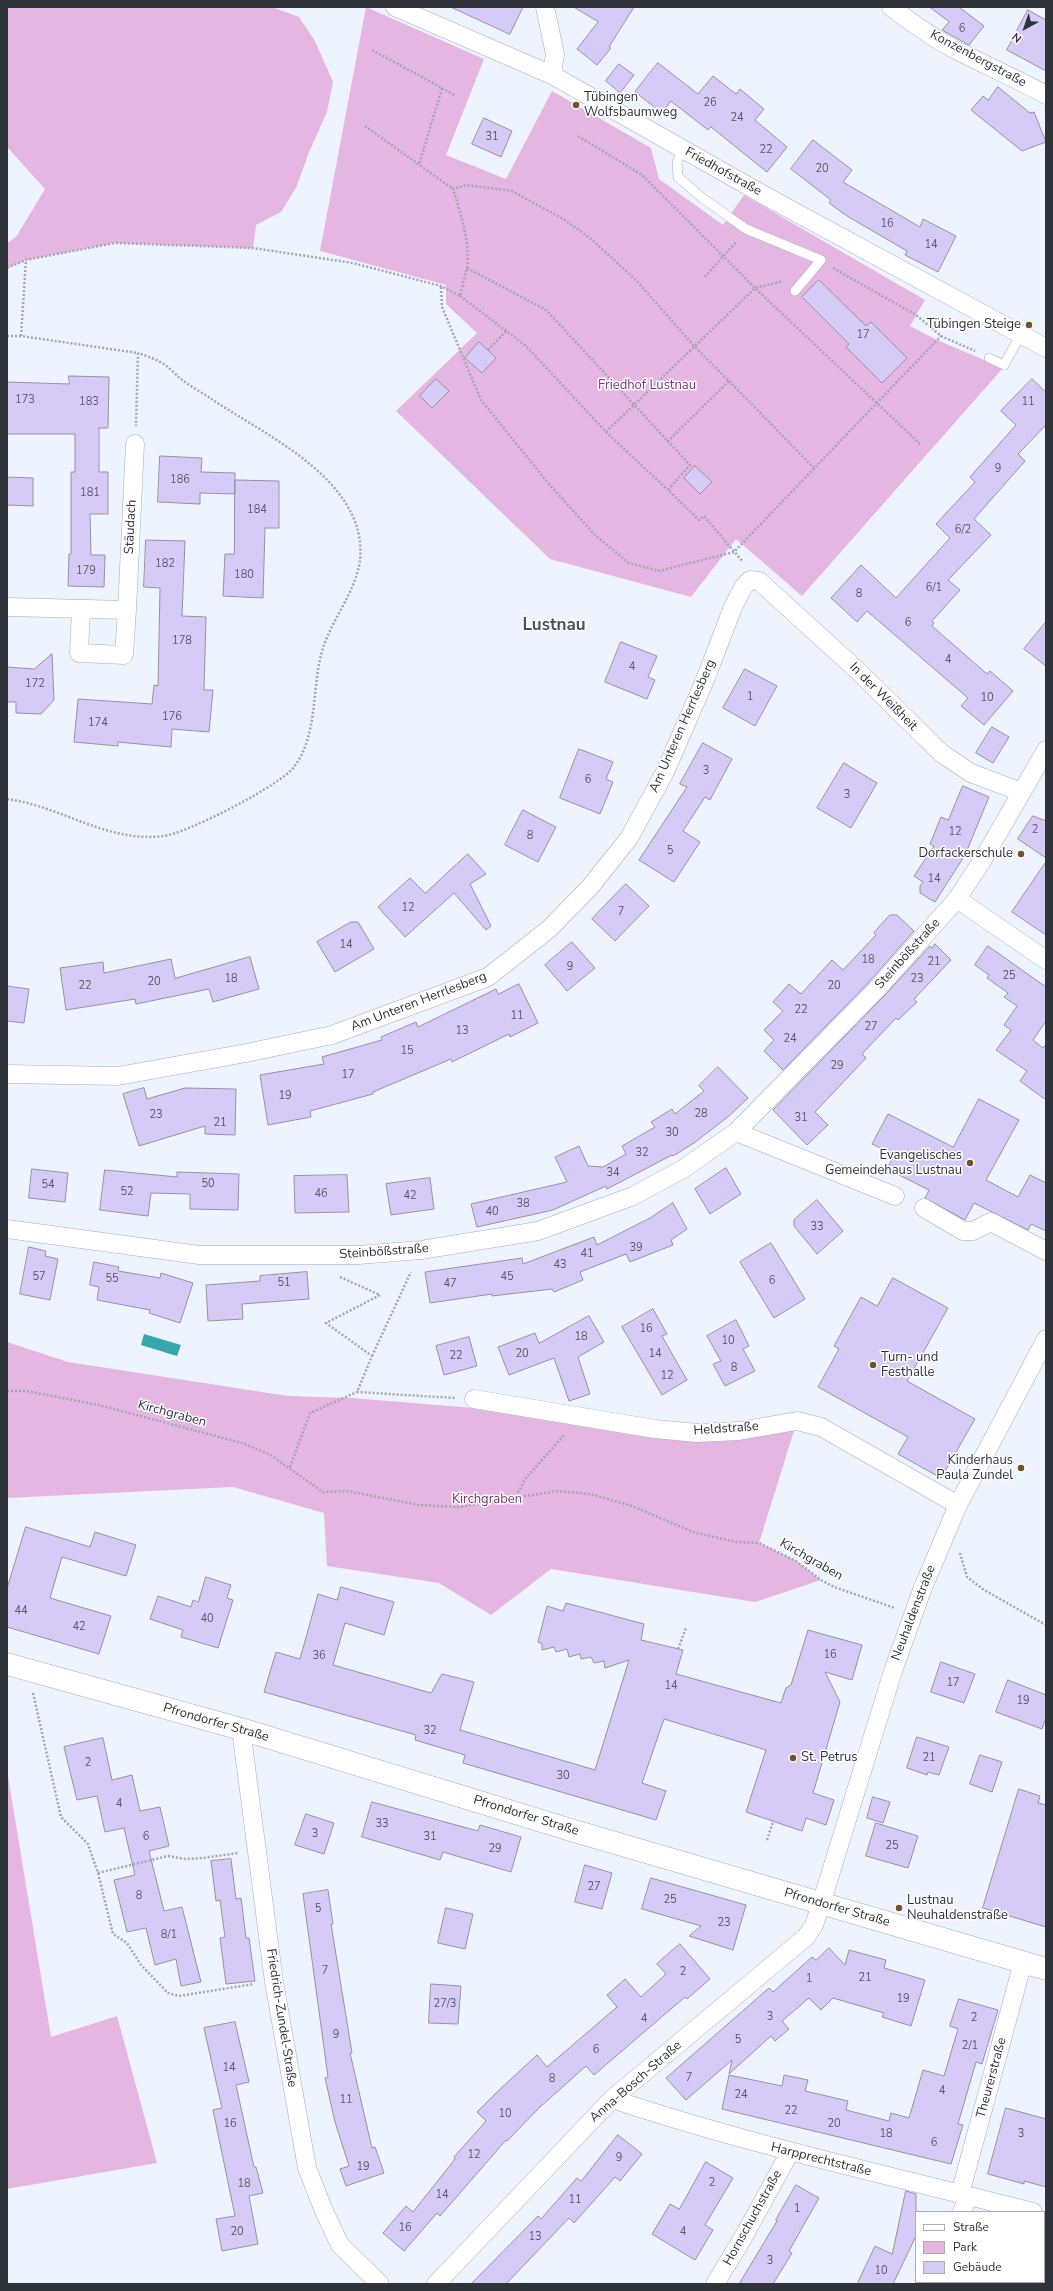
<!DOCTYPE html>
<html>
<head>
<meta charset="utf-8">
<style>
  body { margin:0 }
  #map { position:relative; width:1053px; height:2291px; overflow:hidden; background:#edf3ff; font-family:"Nunito Sans",sans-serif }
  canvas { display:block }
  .frame { position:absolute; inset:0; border:8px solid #2f333a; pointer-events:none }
  .legend { position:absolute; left:915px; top:2211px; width:130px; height:72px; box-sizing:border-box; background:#fff; border:1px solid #acadb0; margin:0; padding:5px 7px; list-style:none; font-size:12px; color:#2f333a }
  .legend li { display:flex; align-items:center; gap:8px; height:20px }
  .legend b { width:20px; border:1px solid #acadb0 }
  .north { position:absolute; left:1005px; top:8px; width:40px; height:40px; -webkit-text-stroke:3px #fff; paint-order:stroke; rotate:220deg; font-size:11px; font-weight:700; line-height:16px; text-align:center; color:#2f333a }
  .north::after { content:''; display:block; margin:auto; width:14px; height:18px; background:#2f333a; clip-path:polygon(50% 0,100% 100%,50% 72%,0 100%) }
</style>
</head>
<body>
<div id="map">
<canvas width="1053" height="2291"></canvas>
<div class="frame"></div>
<ul class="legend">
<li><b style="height:5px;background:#fff"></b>Straße</li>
<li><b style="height:11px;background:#e5b6e2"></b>Park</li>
<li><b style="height:11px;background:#d6cbf6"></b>Gebäude</li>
</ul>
<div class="north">N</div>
</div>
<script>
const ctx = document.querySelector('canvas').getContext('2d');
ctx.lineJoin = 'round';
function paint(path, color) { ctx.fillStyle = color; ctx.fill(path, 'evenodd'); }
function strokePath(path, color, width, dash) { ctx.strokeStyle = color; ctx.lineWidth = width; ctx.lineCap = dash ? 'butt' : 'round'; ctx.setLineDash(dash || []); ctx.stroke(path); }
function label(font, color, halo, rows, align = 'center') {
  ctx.font = font + ' "Nunito Sans",sans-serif'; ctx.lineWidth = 3; ctx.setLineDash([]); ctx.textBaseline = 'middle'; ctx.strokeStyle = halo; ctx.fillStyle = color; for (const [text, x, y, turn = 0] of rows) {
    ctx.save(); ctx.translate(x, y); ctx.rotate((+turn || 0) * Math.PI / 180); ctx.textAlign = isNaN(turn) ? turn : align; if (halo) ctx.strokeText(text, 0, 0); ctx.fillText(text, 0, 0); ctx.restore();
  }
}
const green = new Path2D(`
  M7,7H272L299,17L315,41L333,82L327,112L309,152L296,188L281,212L256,225L253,248L115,243L26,260L7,268V243L16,237L45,189L7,147Z
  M366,7L484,59L446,155L506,179L552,91L651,148L659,179L723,225L744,195L925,300L910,326L937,340L1003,368L802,596L736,539L691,597L550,559L396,411L477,333L446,304V285L320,251Z
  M7,1342L68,1362L288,1396L352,1398L473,1408L655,1429L797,1421L759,1543L796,1561L821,1580L755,1602L551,1569L491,1615L439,1583L327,1566L324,1513L233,1487L7,1498Z
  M7,1770L51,2037L117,2016L157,2163L7,2189Z`);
const water = new Path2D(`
  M144,1334L181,1345L177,1356L141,1345Z`);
const building = new Path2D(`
  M451,7H523L510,34Z
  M574,7H634L609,47L611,48L597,65L577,49L598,22Z
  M930,7H959L984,26L969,45L942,30L949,22Z
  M1028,10L1046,20V71L1007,50Z
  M658,63L698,94L713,76L736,94L740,89L764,109L755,120L787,147L767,172L711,127L708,130L671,101L662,113L635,92Z
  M619,64L634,75L620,93L606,81Z
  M998,87L1030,113L1034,112L1046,142L1022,151L971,110L983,96L988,100Z
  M484,118L512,131L501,157L472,144Z
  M813,140L852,170L843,182L920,227L923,219L956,236L938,272L905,255L907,251L847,216L829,203L831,200L791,169Z
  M819,280L866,326L871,322L907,358L882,383L846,347L849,344L802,297Z
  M479,342L496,358L482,373L465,358Z
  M69,376L109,377L108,428H99V472H108V514H90L91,555H105L104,587L68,586L69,554H71V472H75V434H7V382L69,384Z
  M436,379L449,391L432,408L420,396Z
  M1032,379L1046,392V425L1018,454L1025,461L974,519L991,535L948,580L960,590L932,621L934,623L932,626L987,674L990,671L1013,691L984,725L961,706L968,698L867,611L857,622L831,598L861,565L896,598L950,538L936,524L975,482L970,477L1016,425L1001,411Z
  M160,456L202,458L201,472L235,473V494L200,493V504L158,502Z
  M695,466L712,482L700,494L684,478Z
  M7,477L33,478V506L7,505Z
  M235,480L279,481V528H265L263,598L223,596L225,554H234Z
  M146,540L185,541L182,616L206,617L204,690H213L209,732L172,729L171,747L118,742V746L74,742L78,699L152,704L154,685L158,686L160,588L144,587Z
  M1046,622V666L1024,649Z
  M621,642L657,656L648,677L655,680L647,699L605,682Z
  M52,654L54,700L41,714L16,713V702H7V667L34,669Z
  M745,669L777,686L755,726L723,708Z
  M992,727L1009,737L993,763L976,753Z
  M703,743L732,759L710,800L705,797L683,831L700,842L674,882L639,860L687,787L680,784Z
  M579,749L613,762L606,779L613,782L600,814L560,798Z
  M844,763L877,783L851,828L817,808Z
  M963,786L989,797L965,855L935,902L920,893V886L923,882L914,876L934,846L930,844L941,817L948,820Z
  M523,810L556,827L538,862L505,845Z
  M1033,816L1046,821V858L1018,839Z
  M468,854L486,874L470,884L491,926L486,930L454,893L405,937L378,907L410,878L425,893Z
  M1046,862V935L1012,912Z
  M626,884L649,906L615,941L592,919Z
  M890,915H897L914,931L869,982L783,1070L764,1051L774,1040L764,1030L783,1011L773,1002L789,984L801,994L832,960L843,970L876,935L874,933Z
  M351,922H358L374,949L335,972L317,942Z
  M572,942L595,968L567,991L545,965Z
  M935,944L951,960L914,999L917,1002L898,1020L896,1018L862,1054L866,1058L815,1112L828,1125L807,1145L773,1110L884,996L930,946L932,948Z
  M988,946L1046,987V1021L1033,1040L1043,1048L1046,1044V1100L1020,1081L1027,1071L996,1050L1011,1030L1004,1025L1017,1006L1004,997L1008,993L987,978L989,975L975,965Z
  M250,957L259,989L213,1002L209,989L136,1004L135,999L66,1010L60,968L103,962L104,973L171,959L175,978Z
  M519,984L538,1023L510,1037L509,1034L452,1062L451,1059L373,1092V1094L310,1111L311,1117L268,1125L260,1075L324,1064L322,1057L382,1040L381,1037L416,1022L418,1027L496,989L498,994Z
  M7,986L29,989L24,1023L7,1021Z
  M718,1067L748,1098L729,1116L694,1143L673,1156L672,1155L607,1189L606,1186L553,1210L477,1227L471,1204L567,1182L555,1157L579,1146L588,1166L603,1167L626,1154L622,1146L655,1127L651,1122L672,1109L675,1114L704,1091L699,1086Z
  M144,1088L147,1099L185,1088L236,1089L235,1135L205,1134V1126L139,1146L123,1094Z
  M979,1099L1019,1120L986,1180L1018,1197L1030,1175L1046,1183V1231L1031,1224L1028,1230L974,1203L965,1220L925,1198L929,1190L887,1169L894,1155L872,1144L888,1114L953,1147Z
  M726,1168L741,1194L710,1214L695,1189Z
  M32,1169L68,1173L65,1202L29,1198Z
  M105,1170L177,1177V1172L239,1174L238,1210L190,1209V1194L151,1193L148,1216L100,1210Z
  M347,1175L349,1212L295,1213L294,1176Z
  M430,1178L434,1209L391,1215L386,1184Z
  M817,1200L843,1231L817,1254L794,1226V1220Z
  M673,1203L687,1229L671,1240L673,1245L630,1262L626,1254L580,1272L583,1280L554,1292L552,1289L492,1296V1294L430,1303L425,1272L522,1258L523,1264L594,1237L597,1245L650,1218Z
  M771,1243L805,1299L774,1318L740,1262Z
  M29,1247L46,1251L45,1256L58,1259L50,1300L20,1294Z
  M94,1262L119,1267L118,1271L160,1278L161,1273L193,1283L180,1323L149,1313L150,1310L97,1300L99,1287L90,1285Z
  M307,1272L309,1299L242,1304L243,1319L208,1321L206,1285L260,1281V1276Z
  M893,1278L948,1308L907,1381L975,1419L941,1478L898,1454L908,1437L818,1387L839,1349L834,1346L861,1297L877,1306Z
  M653,1309L667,1334L662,1336L687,1380L662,1395L622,1327Z
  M589,1316L604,1342L578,1357L590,1394L569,1401L554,1358L509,1375L498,1347L535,1333L539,1343Z
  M736,1320L749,1346L743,1349L755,1371L725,1386L713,1364L721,1361L707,1336Z
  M469,1337L477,1366L444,1375L436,1346Z
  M26,1527L90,1547L95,1532L136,1545L126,1576L62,1557L50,1598L111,1616L99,1654L7,1627V1589Z
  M206,1577L231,1585L227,1598L233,1600L218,1648L181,1637L183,1630L150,1619L158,1596L191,1607L193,1600L198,1602Z
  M341,1587L394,1602L384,1635L345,1623L333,1665L431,1693L442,1674L474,1682L460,1730L595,1770L629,1660L605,1668L604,1661L594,1663L591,1657L581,1659L580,1654L569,1657L567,1649L556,1652L554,1647L542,1650V1644L538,1642L547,1606L563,1611L566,1603L644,1624L641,1640L683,1650L676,1674L781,1703L786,1688L791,1685L808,1630L862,1645L852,1680L825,1672L840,1702L813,1793L834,1800L826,1825L806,1818L802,1831L746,1812L766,1750L664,1719L642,1783L666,1791L656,1820L463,1763L465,1755L415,1740L416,1735L264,1692L276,1652L300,1659L318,1594L337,1600Z
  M941,1662L975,1674L964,1703L931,1692Z
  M1008,1680L1046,1695V1718L1042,1729L996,1712Z
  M917,1737L949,1747L939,1775L928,1772L927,1775L907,1768Z
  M103,1738L112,1780L132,1775L140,1811L160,1807L169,1846L149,1851L164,1911L182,1907L201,1982L181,1986L176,1959L155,1965L146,1928L127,1932L114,1880L135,1875L124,1828L105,1832L97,1796L77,1800L64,1747Z
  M980,1755L1002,1762L992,1792L970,1784Z
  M1019,1789L1040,1796L1038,1803L1046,1805V1927L983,1908Z
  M873,1797L890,1802L883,1823L867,1818Z
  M372,1802L478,1831L480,1825L521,1837L511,1872L443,1852L440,1860L362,1837Z
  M306,1814L334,1823L324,1854L295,1845Z
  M876,1823L918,1836L908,1868L866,1856Z
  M231,1859L236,1899L241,1898L246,1938H249L255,1981L226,1984L220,1938L225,1937L220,1900L216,1901L211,1861Z
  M585,1865L612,1873L602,1909L575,1902Z
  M651,1878L746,1905L733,1950L689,1936L701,1926L642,1909Z
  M328,1890L333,1924H331L352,2053H350L372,2148L375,2147L384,2173L346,2186L340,2169L349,2166L335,2122L325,2078L328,2077L303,1894Z
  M446,1908L473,1914L465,1949L438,1943Z
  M680,1944L710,1979L687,1999L685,1997L594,2075L586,2066L539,2108L507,2141L506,2140L440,2216L437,2213L404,2251L383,2233L406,2206L413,2212L455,2159L454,2157L486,2121L477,2112L497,2092L537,2055L547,2067L617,2007L607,1995L625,1979L641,1997L666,1974L657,1964Z
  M829,1948L845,1965L849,1950L886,1960L884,1968L925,1980L911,2026L882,2017L884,2013L833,1998L821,2010L809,1998L782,2021L789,2029L775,2041L771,2036L729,2074L732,2060L686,2100L666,2078L769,1988L773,1992L812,1957L816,1960Z
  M431,1984L461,1986L458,2024L429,2023Z
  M959,1999L998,2010L982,2064L976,2062L958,2124L963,2125L951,2164L722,2109L729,2075L782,2086L784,2075L808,2080L805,2091L848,2101L846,2110L889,2121L891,2113L909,2118L923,2070L944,2076L958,2029L950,2026Z
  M235,2022L249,2082L236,2085L254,2167H256L263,2193L249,2196L258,2244L222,2251L216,2219L235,2216L213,2110L222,2108L204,2028Z
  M1006,2108L1046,2119V2187L1024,2181V2184L988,2174Z
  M618,2135L642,2154L620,2181L615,2177L574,2223L569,2218L506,2284H471L538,2216L541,2219L577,2178L581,2181Z
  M706,2162L733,2178L705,2225L713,2230L695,2260L652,2234L670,2204L679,2209Z
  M796,2185L819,2198L789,2251L792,2253L773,2284H739L777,2221L776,2220Z
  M906,2191L916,2194V2236L893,2284H857L875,2246L892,2254Z`);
const path = new Path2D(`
  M372,50L442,88L419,165
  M442,88L454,95
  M365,126L453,189
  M578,136L642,175L755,288L920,444
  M7,268L26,260L115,243L253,248L353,263L441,286L460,296L467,268L546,310L690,465L668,490L699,520L704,516L743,562
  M467,268C470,242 461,215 453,189L466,185L512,191L565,220L591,239L636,280L695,347L729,381L667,442
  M833,268L916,315L941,336L975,351
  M705,277L736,242
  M441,287L442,307L481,400L548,483L595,535L629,563L659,571L734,552L941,336
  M460,296L526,346L606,432L668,490
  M7,336H21L138,353L136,426
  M21,336L26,260
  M488,350L506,331
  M729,381L814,468
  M606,432L755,288L783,281
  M7,799C61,806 107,843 163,836C186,834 281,785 294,767C319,734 311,686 323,648C332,620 353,595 359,566C362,553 360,536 356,524C335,466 261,432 213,400C203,393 191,387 181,379C175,374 169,367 162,363C154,358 146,356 138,353
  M340,1277L380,1295L326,1323L372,1356L357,1392L455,1398
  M372,1356L411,1272
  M7,1391H26L99,1405L242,1443L269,1454L323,1492L347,1491L419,1505L459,1507L557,1491L590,1494L632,1506L693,1532L736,1542L759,1543L796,1561L821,1580L834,1587L895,1608
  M290,1467L310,1413L357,1392
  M514,1500L526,1478L564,1435
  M960,1553L967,1577L984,1590L1046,1625
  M678,1649L686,1628
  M33,1693L61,1817L88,1844L98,1873L113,1934L127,1943L141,1965L168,1993L179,1996L254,1984
  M767,1840L773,1822
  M98,1873L168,1856L185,1859L203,1858L238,1853`);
const service = new Path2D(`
  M682,149L677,163L678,177L701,197L746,229L821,260L795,291
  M989,358L1004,365L1021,334`);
const minor = new Path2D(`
  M395,7L552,75L771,199L1046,348
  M545,7L555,54L552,75
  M891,7C912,23 934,39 958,51C987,66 1017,79 1046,95
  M7,607L127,610L135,444
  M81,609L79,653L124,655L127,610
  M957,899L1046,960
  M7,1074L118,1076L246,1053L332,1035L488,977L549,929L590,887L629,838L665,772L705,680L733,607L744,586L750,580L759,581L857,670L941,753L971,773L1021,792
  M736,1132L895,1196
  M924,1208L963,1231H973L991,1222L1046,1251
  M7,1229L199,1255H358L421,1250L538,1231L633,1196L683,1169L736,1132L877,989L957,899L982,861L1046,750
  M474,1399L655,1429L697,1433L739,1431L797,1421L821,1427L958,1505
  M241,1729L274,1982L307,2168L324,2211L340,2245L380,2284
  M612,2099C750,2145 892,2176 1033,2212
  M960,2194L1023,1962
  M962,2212L968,2196
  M436,2284L612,2099L806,1937L814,1925L821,1904L893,1671L922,1590L958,1505L1046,1339
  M715,2284L744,2236L790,2152
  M931,2284L932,2282`);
const tertiary = new Path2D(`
  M7,1664L241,1729L571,1830L1046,1969`);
const markers = [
  [576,105,4,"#75512b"],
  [1029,325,4,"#75512b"],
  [1021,854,4,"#75512b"],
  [970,1163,4,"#75512b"],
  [873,1365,4,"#75512b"],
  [1021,1468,4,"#75512b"],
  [793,1758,4,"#75512b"],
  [899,1908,4,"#75512b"]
];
const numberNames = [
  ["6",962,29],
  ["26",710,103],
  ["24",737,118],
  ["31",492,137],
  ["22",766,150],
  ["20",822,169],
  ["16",887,224],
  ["14",931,245],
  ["17",863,335],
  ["173",25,400],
  ["183",89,402],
  ["11",1028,402],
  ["9",998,469],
  ["186",180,480],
  ["181",90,493],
  ["184",257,510],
  ["6/2",963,530],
  ["182",165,564],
  ["179",86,571],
  ["180",244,575],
  ["6/1",934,588],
  ["8",859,594],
  ["6",908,623],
  ["178",182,641],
  ["4",948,660],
  ["4",632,667],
  ["172",35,684],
  ["1",750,697],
  ["10",987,698],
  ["176",172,717],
  ["174",98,723],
  ["3",706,771],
  ["6",588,780],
  ["3",847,795],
  ["2",1035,830],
  ["12",955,832],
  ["8",530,836],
  ["5",670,851],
  ["14",934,879],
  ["12",408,908],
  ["7",621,912],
  ["14",346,945],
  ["18",868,960],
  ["21",934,962],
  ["9",570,967],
  ["25",1009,976],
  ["18",231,979],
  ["23",917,979],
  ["20",154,982],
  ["22",85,986],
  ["20",834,986],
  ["22",801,1010],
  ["11",517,1016],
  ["27",871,1027],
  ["13",462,1031],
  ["24",790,1039],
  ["15",407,1051],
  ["29",837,1066],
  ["17",348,1075],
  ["19",285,1096],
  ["28",701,1114],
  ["23",156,1115],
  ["31",801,1118],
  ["21",220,1123],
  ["30",672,1133],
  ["32",642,1153],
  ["34",613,1173],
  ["50",208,1184],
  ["54",48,1185],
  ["52",127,1192],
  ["46",321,1194],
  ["42",410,1196],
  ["38",523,1204],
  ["40",492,1212],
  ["33",817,1227],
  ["39",636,1248],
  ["41",587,1254],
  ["43",560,1265],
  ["57",39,1277],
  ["45",507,1277],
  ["55",112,1279],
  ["6",772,1281],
  ["51",284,1283],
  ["47",450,1284],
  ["16",646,1329],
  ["18",581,1337],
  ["10",728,1341],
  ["20",522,1354],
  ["14",655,1354],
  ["22",456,1356],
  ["8",734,1368],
  ["12",667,1376],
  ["44",21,1611],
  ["40",207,1619],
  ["42",79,1627],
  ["16",830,1655],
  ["36",319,1656],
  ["17",953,1683],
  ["14",671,1686],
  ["19",1023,1701],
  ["32",430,1731],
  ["21",929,1758],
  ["2",88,1763],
  ["30",563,1776],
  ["4",119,1804],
  ["33",382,1824],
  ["3",315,1834],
  ["6",146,1837],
  ["31",430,1837],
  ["25",892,1846],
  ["29",495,1849],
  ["27",594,1887],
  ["8",139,1896],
  ["25",670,1900],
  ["5",318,1909],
  ["23",724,1923],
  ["8/1",169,1935],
  ["7",325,1971],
  ["2",683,1972],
  ["21",865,1978],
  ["1",809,1979],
  ["19",903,1999],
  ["27/3",445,2004],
  ["3",770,2017],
  ["2",974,2018],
  ["4",644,2019],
  ["9",336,2035],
  ["5",738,2040],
  ["2/1",970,2046],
  ["6",596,2050],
  ["14",229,2068],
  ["7",689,2078],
  ["8",552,2079],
  ["4",942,2091],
  ["24",741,2095],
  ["11",346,2100],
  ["22",791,2111],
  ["10",505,2114],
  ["16",230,2124],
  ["20",834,2124],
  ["18",886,2134],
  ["3",1021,2134],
  ["6",934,2143],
  ["12",474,2155],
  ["9",619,2158],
  ["19",363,2167],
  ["2",712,2183],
  ["18",244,2184],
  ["14",442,2195],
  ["11",575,2200],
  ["1",797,2209],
  ["16",405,2228],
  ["20",237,2232],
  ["4",683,2232],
  ["13",535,2237],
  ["3",770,2261],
  ["10",881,2271]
];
const streetNames = [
  ["Konzenbergstraße",978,59,28],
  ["Friedhofstraße",723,172,29],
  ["Stäudach",131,527,-87],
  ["In der Weißheit",883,697,45],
  ["Am Unteren Herrlesberg",683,726,-66],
  ["Steinbößstraße",908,954,-48],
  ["Am Unteren Herrlesberg",419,1002,-21],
  ["Steinbößstraße",384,1252,-4],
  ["Kirchgraben",172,1414,15],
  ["Heldstraße",726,1429,-4],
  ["Kirchgraben",811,1560,30],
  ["Neuhaldenstraße",914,1613,-69],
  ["Pfrondorfer Straße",216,1723,16],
  ["Pfrondorfer Straße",526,1816,17],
  ["Pfrondorfer Straße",837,1908,16],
  ["Friedrich-Zundel-Straße",281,2018,81],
  ["Theurerstraße",992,2078,-75],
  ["Anna-Bosch-Straße",636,2082,-41],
  ["Harpprechtstraße",821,2160,14],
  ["Hornschuchstraße",753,2218,-61]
];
const poiNames = [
  ["Tübingen",584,98],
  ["Wolfsbaumweg",584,113],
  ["Tübingen Steige",1021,325,"right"],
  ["Dorfackerschule",1013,854,"right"],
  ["Evangelisches",962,1156,"right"],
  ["Gemeindehaus Lustnau",962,1171,"right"],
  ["Turn- und",881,1358],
  ["Festhalle",881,1373],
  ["Kinderhaus",1013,1461,"right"],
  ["Paula Zundel",1013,1476,"right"],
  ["St. Petrus",801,1758],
  ["Lustnau",907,1901],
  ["Neuhaldenstraße",907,1916]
];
const parkNames = [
  ["Friedhof Lustnau",647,386],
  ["Kirchgraben",487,1500]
];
const districtNames = [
  ["Lustnau",554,626]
];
paint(green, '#e5b6e2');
paint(water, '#35a6aa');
paint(building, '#d6cbf6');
strokePath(building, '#9692a5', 1);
strokePath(service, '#a4adbf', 10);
strokePath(minor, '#a4adbf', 19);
strokePath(tertiary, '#a4adbf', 23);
strokePath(path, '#a1a6b0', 2.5, [2, 2]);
strokePath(service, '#fff', 9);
strokePath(minor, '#fff', 18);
strokePath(tertiary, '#fff', 22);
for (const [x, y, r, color] of markers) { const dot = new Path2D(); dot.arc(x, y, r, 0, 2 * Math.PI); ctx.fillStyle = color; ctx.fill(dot); strokePath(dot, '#fff', 1.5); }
label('11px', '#595969', null, numberNames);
label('13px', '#2f333a', '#fff', streetNames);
label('13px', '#2f333a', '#fff', poiNames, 'left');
label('13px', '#7a3678', '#fff', parkNames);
label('bold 17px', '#485060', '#fff', districtNames);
</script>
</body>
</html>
